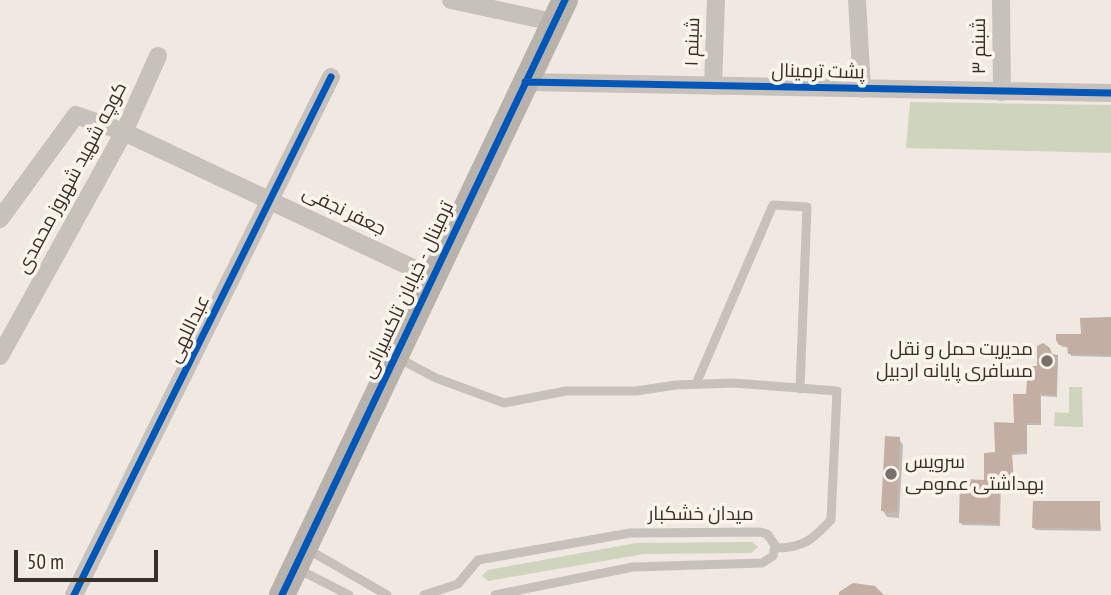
<!DOCTYPE html>
<html>
<head>
<meta charset="utf-8">
<style>
  body { margin:0 }
  #map { position:relative; width:1111px; height:595px; overflow:hidden; background:#efe9e2; font-family:"PT Sans Narrow",sans-serif }
  canvas { display:block }
  .scale { position:absolute; left:14px; top:550px; width:144px; height:32px; box-sizing:border-box; border:4px solid #392f29; border-top:0; padding-left:9px; font-size:21px; line-height:24px; white-space:nowrap; color:#392f29; -webkit-text-stroke:5px #fbf4ea; paint-order:stroke }
</style>
</head>
<body>
<div id="map">
<canvas width="1111" height="595"></canvas>
<div class="scale">50 m</div>
</div>
<script>
const ctx = document.querySelector('canvas').getContext('2d');
ctx.lineJoin = 'round';
function paint(path, color) { ctx.fillStyle = color; ctx.fill(path, 'evenodd'); }
function strokePath(path, color, width, dash) { ctx.strokeStyle = color; ctx.lineWidth = width; ctx.lineCap = dash ? 'butt' : 'round'; ctx.setLineDash(dash || []); ctx.stroke(path); }
function label(font, color, halo, rows, align = 'center') {
  ctx.font = font + ' "PT Sans Narrow",Cairo,sans-serif'; ctx.lineWidth = 7; ctx.setLineDash([]); ctx.textBaseline = 'middle'; ctx.strokeStyle = halo; ctx.fillStyle = color; for (const [text, x, y, turn = 0] of rows) {
    ctx.save(); ctx.translate(x, y); ctx.rotate((+turn || 0) * Math.PI / 180); ctx.textAlign = isNaN(turn) ? turn : align; if (halo) ctx.strokeText(text, 0, 0); ctx.fillText(text, 0, 0); ctx.restore();
  }
}
const green = new Path2D(`
  M910,102L1111,105V153L906,148Z
  M1069,387H1082L1083,427L1054,426L1055,412L1069,413Z
  M752,542L758,547L751,553L644,554L488,581L482,576L488,570L636,543Z`);
const shadow = new Path2D(`
  M1111,320V357L1071,356L1069,347H1062L1058,339L1083,336Z
  M1051,356L1058,359L1057,397L1041,396V425H1027V454L1012,455L1014,481L1001,482L1000,526L962,525L961,523L986,482L996,454L1016,425L1039,368Z
  M899,439L903,445L899,518L887,517L883,511Z
  M1099,503L1101,531L1036,530L1034,528Z`);
const building = new Path2D(`
  M1111,317V355L1068,354L1067,345H1059L1056,340V334H1081L1080,318Z
  M1043,343L1050,348L1052,354L1058,355L1056,395L1040,394L1041,423H1027V451L1012,453L1013,478L1000,480L999,524L959,523L960,479L984,480V453L995,452L994,422L1014,423L1013,394H1026L1028,366H1037V346Z
  M885,436L900,437L897,512L881,511Z
  M1033,501H1100V529L1032,528Z
  M853,583L875,586L884,595H839V592Z`);
const lane = new Path2D(`
  M396,357L436,378L504,403L566,391H636L676,385L734,383L837,391L831,520C813,539 804,548 776,548
  M696,384L773,205L807,207L800,389
  M307,549L387,595
  M296,568L349,595
  M424,595L458,584L478,560L630,533L760,532L767,534L775,545L773,556L762,563L633,567L495,595`);
const street = new Path2D(`
  M451,0L553,22
  M857,0L862,89
  M1001,0L1002,92
  M525,82L1111,93
  M713,86L716,0
  M0,219L76,115L124,132L432,277
  M0,356L124,132L158,56
  M74,595L331,77`);
const secondary = new Path2D(`
  M282,595L565,0`);
const cycleway = new Path2D(`
  M525,82L1111,93
  M74,595L331,77
  M282,595L565,0`);
const markers = [
  [1047,361,7,"#79706a"],
  [891,474,7,"#79706a"]
];
const streetNames = [
  ["شبنم ۱",693,42,-88],
  ["شبنم ۳",980,46,-90],
  ["پشت ترمینال",818,72,1],
  ["کوچه شهید شهروز محمدی",72,178,-62],
  ["جعفر نجفی",344,211,26],
  ["ترمینال - خیابان تاکسیرانی",408,290,-65],
  ["عبداللهی",189,329,-64],
  ["میدان خشکبار",701,515]
];
const poiNames = [
  ["مدیریت حمل و نقل",1033,350],
  ["مسافری پایانه اردبیل",1033,372],
  ["سرویس",905,463,"left"],
  ["بهداشتی عمومی",905,485,"left"]
];
paint(green, '#cfd5bc');
paint(shadow, '#0003');
paint(building, '#c3aea3');
strokePath(lane, '#c7c1bb', 9);
strokePath(street, '#c7c1bb', 18);
strokePath(secondary, '#b8b2ac', 26);
strokePath(cycleway, '#0057b8', 7);
for (const [x, y, r, color] of markers) { const dot = new Path2D(); dot.arc(x, y, r, 0, 2 * Math.PI); ctx.fillStyle = color; ctx.fill(dot); strokePath(dot, '#fbf4ea', 2.5); }
label('19px', '#392f29', '#fbf4ea', streetNames);
label('19px', '#392f29', '#fbf4ea', poiNames, 'right');
</script>
</body>
</html>
